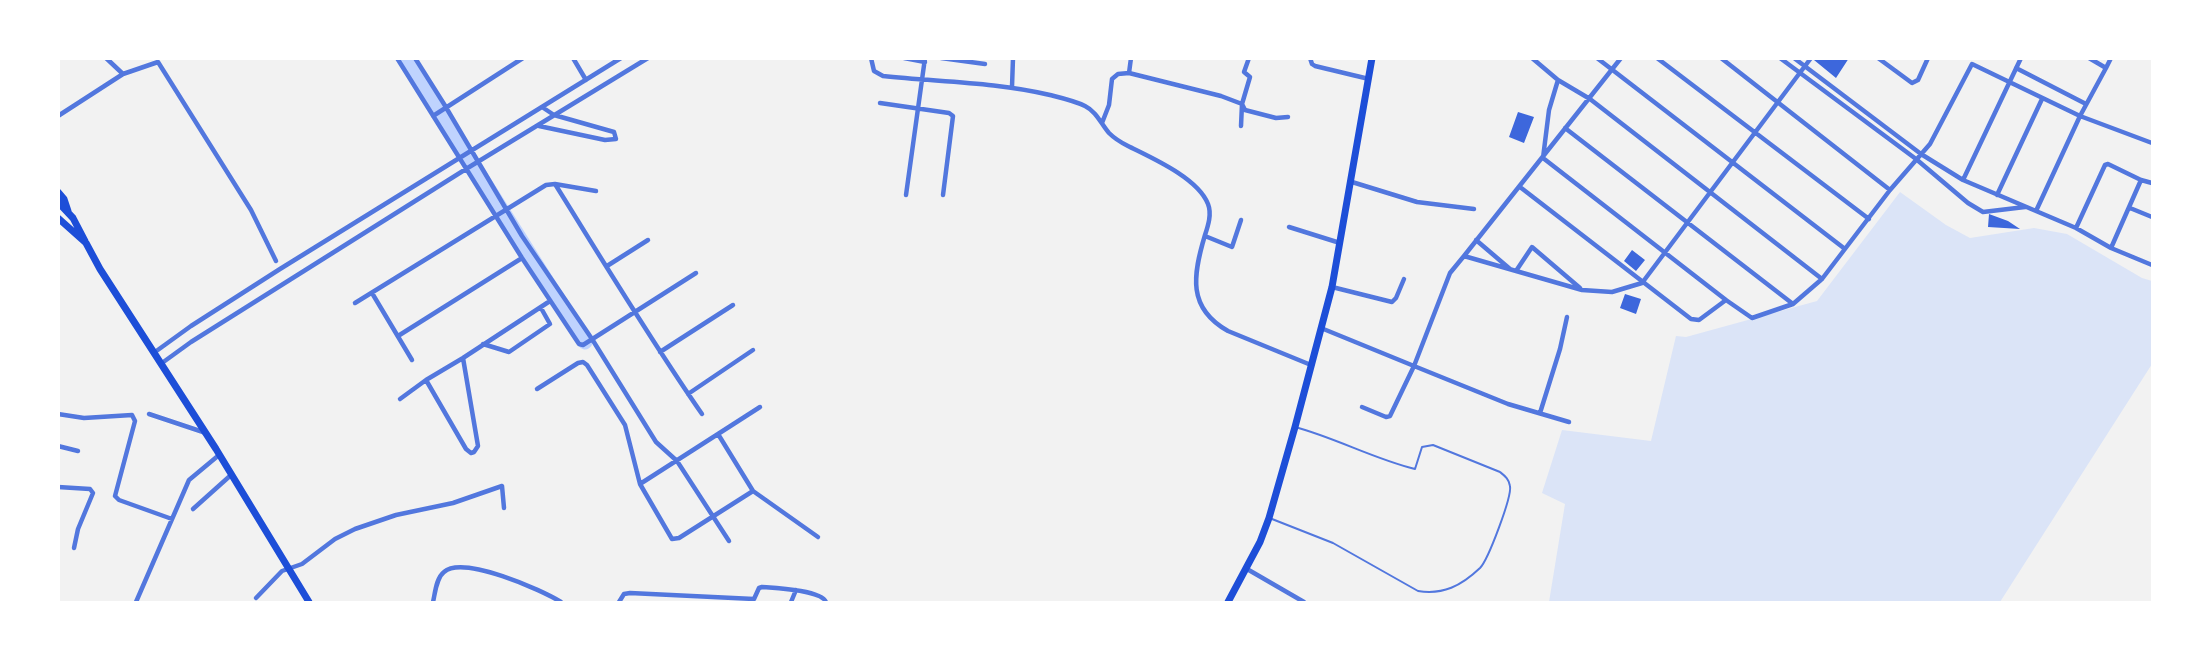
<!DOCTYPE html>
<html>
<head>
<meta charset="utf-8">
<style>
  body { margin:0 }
  #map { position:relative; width:2211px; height:661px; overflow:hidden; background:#f2f2f2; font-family:Helvetica,sans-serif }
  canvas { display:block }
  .frame { position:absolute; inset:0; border:60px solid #fff; pointer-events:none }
</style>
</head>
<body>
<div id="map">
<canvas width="2211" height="661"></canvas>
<div class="frame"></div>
</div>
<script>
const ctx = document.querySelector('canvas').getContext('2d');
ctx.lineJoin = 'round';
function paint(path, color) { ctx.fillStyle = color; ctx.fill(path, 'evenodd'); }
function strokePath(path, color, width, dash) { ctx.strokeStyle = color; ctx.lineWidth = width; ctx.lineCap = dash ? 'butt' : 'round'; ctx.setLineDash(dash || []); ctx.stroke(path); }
const green = new Path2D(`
  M1900,192L1946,225L1970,238L2034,228L2067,234L2142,278L2152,281V364L2000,602H1549L1565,504L1542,493L1562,430L1651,441L1676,336L1686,337L1817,301Z`);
const river = new Path2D(`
  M406,58L585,342`);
const building = new Path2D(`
  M1815,58H1849L1836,78L1814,60Z
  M1518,112L1534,117L1524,143L1509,137Z
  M1989,214L2008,221L2020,229L1988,227Z
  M1632,250L1645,260L1636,271L1624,261Z
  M1625,294L1641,299L1636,314L1620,308Z`);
const service = new Path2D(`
  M1272,519L1333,543L1418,591C1443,595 1461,586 1480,568C1488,560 1512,497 1510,486C1509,479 1505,476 1500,472L1433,445L1422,447L1415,469C1374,459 1336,438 1295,427`);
const minor = new Path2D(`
  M106,58L123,74
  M397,58L522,258L579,344L583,345L696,273
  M415,58L444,104L522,236L592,339L656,442L677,461L729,541
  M573,58L586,80
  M871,58L874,71L883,76C939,82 996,82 1050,95C1062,98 1075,101 1085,106C1097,112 1101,124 1109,133C1114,138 1122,143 1128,146C1152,158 1198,178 1208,204C1212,214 1208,226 1205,235C1193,275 1187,308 1228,331L1311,365
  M904,58L925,62
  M941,58L985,64
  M1249,58L1244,72L1250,77L1242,104L1245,110L1276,118L1288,117
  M1310,58L1312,64L1315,66L1369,79
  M1532,58L1558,80L1590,99L1822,279
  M1597,58L1845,249
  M1657,58L1869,219
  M1721,58L1890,190
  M1780,58L1916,159L1968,203L1983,212L2025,207
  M1794,58L1921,154L1963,180L2076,228L2111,248L2152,265
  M1878,58L1912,83L1918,80L1928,58
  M2016,68L2086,104
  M2106,68L2111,58
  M1129,73L1131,58
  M1558,80L1549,110L1543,158L1726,300L1752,318L1793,304L1822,279L1890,190L1930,144L1972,64L2080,116L2152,143
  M1012,87L1013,58
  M880,103L949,113L953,116L943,195
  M58,116L123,74L158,62L251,210L276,261
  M433,116L523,58
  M1102,123L1109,105L1112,79L1118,74L1129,73L1221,96L1242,104L1241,126
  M539,126L605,140L616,139L614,132L554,115L542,107
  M1565,128L1793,304
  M1963,180L2021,58
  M1352,182L1417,202L1474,209
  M555,184C603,261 650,339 702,414
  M1520,187L1691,319L1699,320L1726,300
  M906,195L925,58
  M1997,195L2042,99
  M2130,208L2152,217
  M2036,211L2080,116L2106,68L2089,58
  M1289,227L1340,243
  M2076,228L2105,165L2108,164L2141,180L2152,183
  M1205,236L1232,247L1241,220
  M1476,240L1510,269
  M2111,248L2141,180
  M1464,256L1621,58
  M607,266L648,240
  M1516,271L1532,247L1580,288
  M1332,287L1392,302L1396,298L1404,279
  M372,293L412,360
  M355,303L546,185L555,184L596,191
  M1321,328L1414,366L1450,273L1464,256L1582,290L1612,292L1642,283L1811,58
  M398,336L522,258
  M483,344L509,352L550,324L541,308
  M155,352L191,326L280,269L621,58
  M660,352L733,305
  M162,363L191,342L466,169L648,58
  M426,380L466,449L471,453L474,452L478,446L463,358
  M537,389L578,363L583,362L587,365L625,425L640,484L672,539L679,538L753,491L818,537
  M688,394L753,350
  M400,399L426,380L463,358L550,301
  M1362,407L1386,417L1390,416L1414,366L1508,404L1569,422
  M1540,413L1560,349L1567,317
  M58,414L84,418L132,415L135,421L115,496L119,500L172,519
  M149,414L206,433
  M718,434L760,407
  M58,446L78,451
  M640,484L718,434L753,491
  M58,487L90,489L93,493L78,529L74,548
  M193,509L231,475
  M1247,569L1304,602
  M256,598L282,571L302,564L335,539L355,529L396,515L453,503L502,486L504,508
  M136,602L189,480L219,455
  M433,602C435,594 436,578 444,572C463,555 542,590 561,602
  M619,602L624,594L630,593L754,599L759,588L762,587C775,588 821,590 826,602
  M791,602L796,590`);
const primary = new Path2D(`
  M58,192L64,199L68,211
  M58,202L73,218L85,241
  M58,218L86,243L100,269L216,449L309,602
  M1228,602L1260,542L1269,518L1295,427L1332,287L1372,58`);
paint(green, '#dbe4f7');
strokePath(river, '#bfd3fe', 15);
paint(building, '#3d67dc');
strokePath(service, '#5277de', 2);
strokePath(minor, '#5277de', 4.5);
strokePath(primary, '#1d4ed8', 7);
</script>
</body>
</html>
